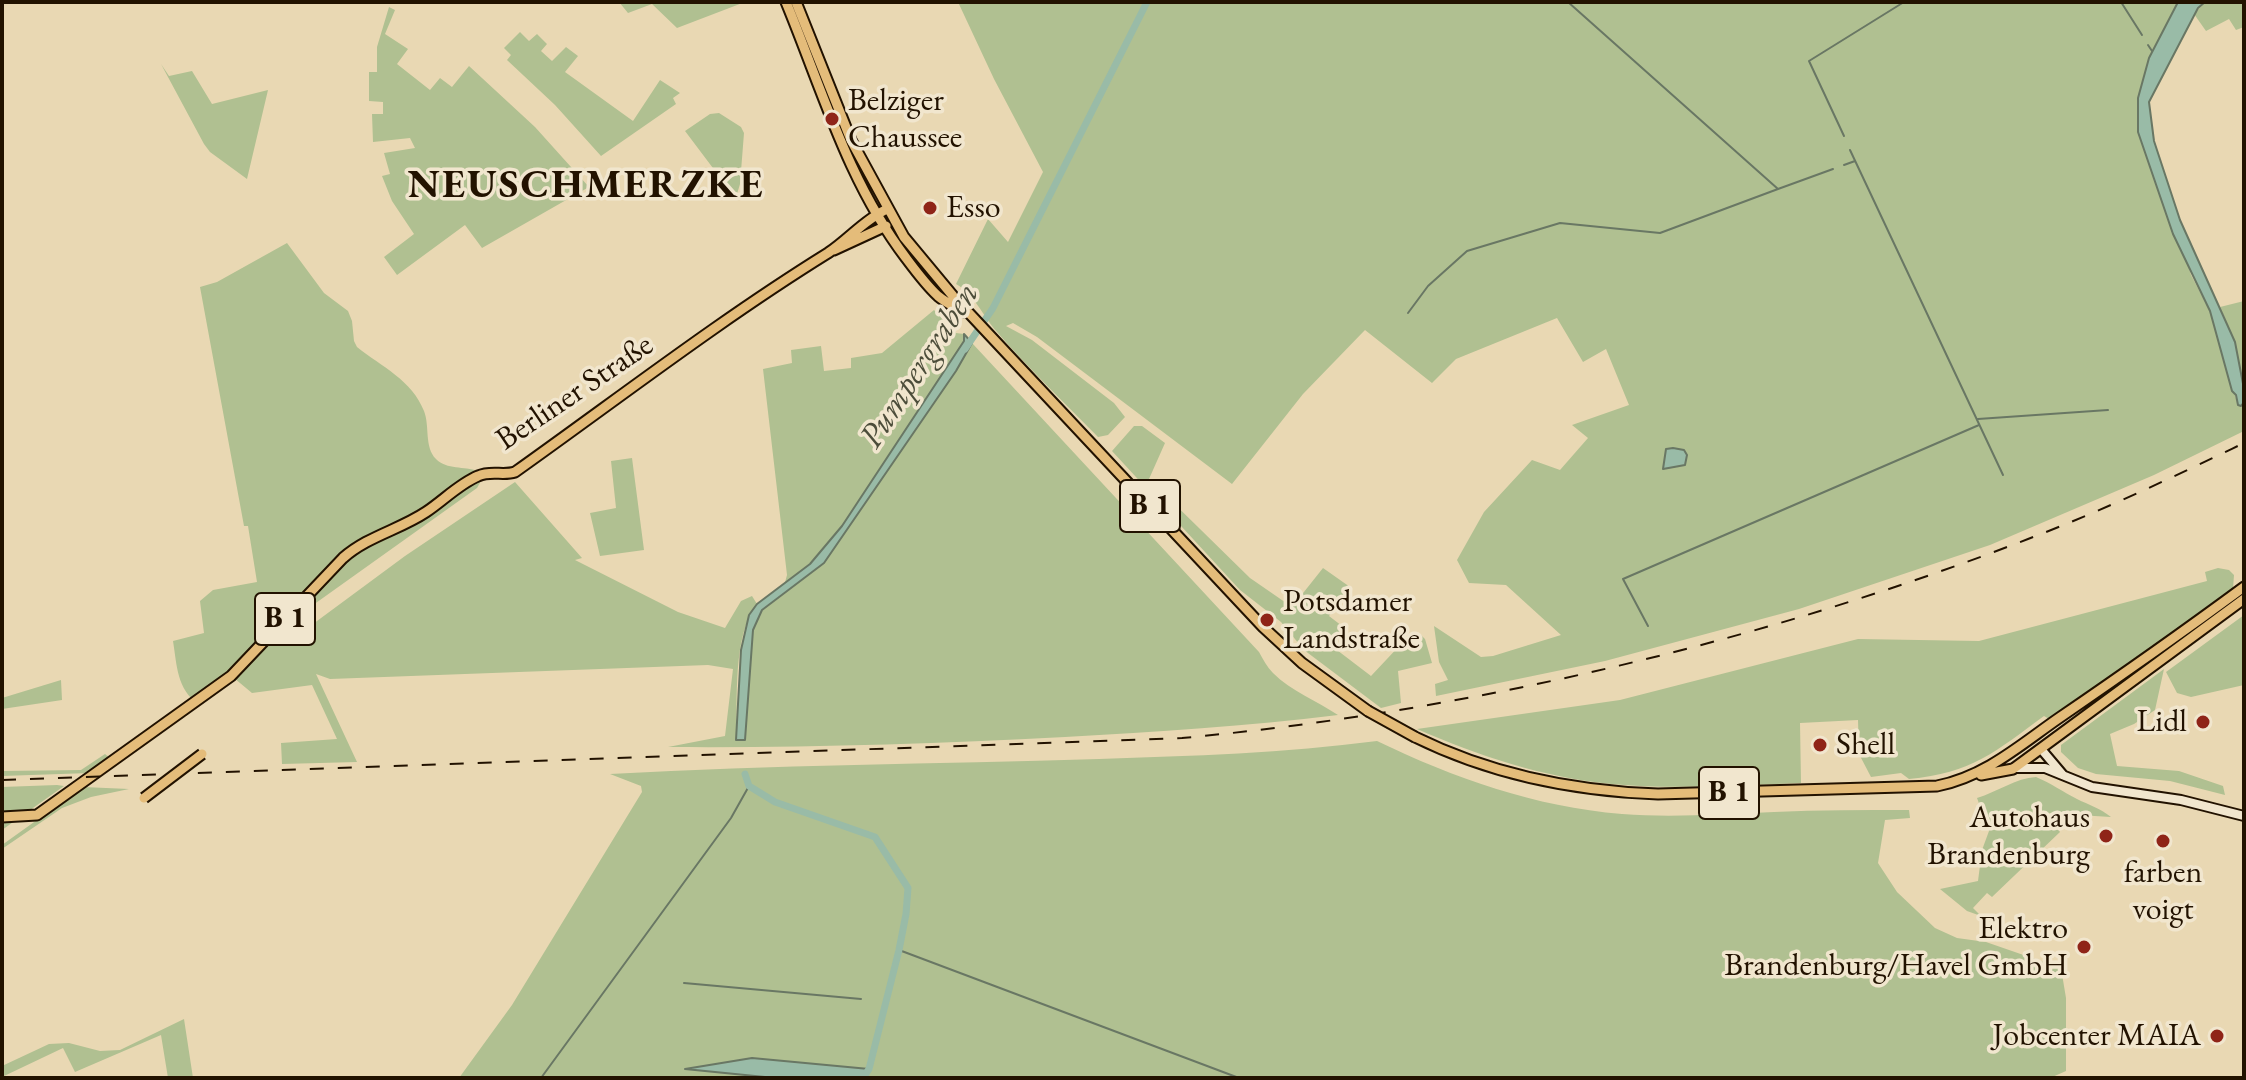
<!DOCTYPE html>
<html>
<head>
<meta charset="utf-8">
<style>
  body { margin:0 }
  #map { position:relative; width:2246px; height:1080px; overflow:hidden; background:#e9d8b3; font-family:"EB Garamond",serif }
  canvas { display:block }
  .frame { position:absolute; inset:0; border:4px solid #221200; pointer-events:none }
</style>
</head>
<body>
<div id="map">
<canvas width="2246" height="1080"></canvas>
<div class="frame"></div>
</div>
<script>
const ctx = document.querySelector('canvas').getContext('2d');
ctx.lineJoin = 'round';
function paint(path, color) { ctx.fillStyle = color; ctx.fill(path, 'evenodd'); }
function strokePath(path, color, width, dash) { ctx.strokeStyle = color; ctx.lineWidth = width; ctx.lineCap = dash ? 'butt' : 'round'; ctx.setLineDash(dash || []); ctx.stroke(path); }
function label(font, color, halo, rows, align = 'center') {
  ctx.font = font + ' "EB Garamond",serif'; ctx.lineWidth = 7; ctx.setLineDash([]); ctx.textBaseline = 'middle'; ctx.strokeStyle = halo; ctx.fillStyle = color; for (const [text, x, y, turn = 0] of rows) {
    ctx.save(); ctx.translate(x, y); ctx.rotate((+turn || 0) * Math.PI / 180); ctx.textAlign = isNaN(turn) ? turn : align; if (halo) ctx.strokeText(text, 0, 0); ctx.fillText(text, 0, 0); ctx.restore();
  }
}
const green = new Path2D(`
  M619,2H745L677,28L652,4L628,13Z
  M958,2H2178L2149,58L2138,98L2191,275L2210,311L2238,405L2241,406L2244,402V431L2154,475L1990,545L1799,609L1605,661L1436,696L1435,684L1448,680L1439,662L1434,626L1481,657L1493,656L1561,635L1506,585L1469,583L1457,560L1484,512L1532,460L1560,470L1588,438L1572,425L1629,405L1606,349L1583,362L1557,318L1456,359L1432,383L1365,330L1303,394L1232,484L1037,337L1013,323L1006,326L1032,340L1114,403L1125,417L1108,435L1098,437C1064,402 1028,368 997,332C983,316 974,294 956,284L988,219L1008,242L1043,172L994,79Z
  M2205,2H2244V27L2236,30L2229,19L2206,31L2194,14Z
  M389,7L395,10L385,34L408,49L397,64L430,90L440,78L452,87L469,66L535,127L589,187L482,248L465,225L397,275L384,257L414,234L392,201L382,176L390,174L384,153L415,148L410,138L373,142L372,114H383V102L369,101V72H377V47Z
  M520,32L529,41L537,34L547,44L541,51L552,61L566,47L578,56L565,72L633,121L660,80L680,93L673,98L676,104L601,156L555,105L507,60L511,55L504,48Z
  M161,64L169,76L192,71L212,104L268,90L247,179L210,152L204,144Z
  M719,113L741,127L744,133L740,184L737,194L731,192L685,131L710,114Z
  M287,243L324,293L348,311L352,321L354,341L357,347C382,367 412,380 424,411C430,426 424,447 436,459C447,470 464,466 478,471L481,481L477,488L271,635L294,638L405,556L515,482L582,558L575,560L678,612L725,628L741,601L752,596L757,604C732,636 738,700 736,740H744L753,630L762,610L824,563L972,343L1259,652C1263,659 1267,667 1273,673C1291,691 1317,701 1338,715C1247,726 1156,732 1065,737C932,744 800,748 668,747L725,736L733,669L708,665L330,679L316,674L357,762L282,764L281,743L337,739L312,685L252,693L234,678L198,704C177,689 177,666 173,641L204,633L200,601L213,590L257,582L248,526H244L200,287L217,282Z
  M2244,301V389L2235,342L2220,307Z
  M934,310L956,333L964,334L965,341L842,526L810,564L784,586L787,575L763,369L792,363L791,350L821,346L824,371L851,368V358L882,353Z
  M1134,426H1142L1165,443L1149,479L1250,578L1292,607L1323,568L1350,587L1329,616L1346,629L1333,647L1371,676L1402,643L1419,633L1425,639L1432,663L1398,671L1401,703L1381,708L1304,650L1281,622L1240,590L1112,451Z
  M632,458L644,550L600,556L590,513L616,508L611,461Z
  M2218,568L2229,570L2234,575L2233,589L2049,719L2044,716C1995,752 1972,773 1909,779L1901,773L1871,777L1859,754L1858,720L1800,723L1801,783C1739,785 1674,790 1611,784C1542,777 1479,756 1417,729L1620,700L1858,639L1979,641L2207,581L2205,572Z
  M2244,615V685L2191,697L2177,693L2166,672Z
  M2164,669L2155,710L2134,724L2110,734L2117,766L2179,771L2223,786L2225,795L2170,781L2096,774L2078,768L2061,752V745Z
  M61,680L62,700L2,709V698Z
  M1377,741C1454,778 1535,807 1622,814C1672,818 1723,814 1774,812C1819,810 1864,810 1909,810L1910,818L1885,820L1878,863L1897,892L1935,928L1957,938L1986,942L2061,968L2066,998V1071L2050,1078H863L868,1069L752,1058L688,1069L775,1078H459L512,1005L642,792L641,786L610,774C773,765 936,764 1099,759C1192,756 1285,753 1377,741Z
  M105,754L110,758L90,773L2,776V771L81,770Z
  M2036,777C2051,783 2063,792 2077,799C2089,805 2100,808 2111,817L2046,813L2060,832L1992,897L1987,893L1973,908L1981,916L1967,911L1940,889L1978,881L1982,850L1989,831L1977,798C1997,792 2016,778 2036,777Z
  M57,785L64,786L2,830V787Z
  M83,787L129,789L91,797L62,808L2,849V845Z
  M184,1019L193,1078H168L161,1035L75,1072L63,1048L2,1077V1066L49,1044L69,1043L100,1051L120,1050Z`);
const water = new Path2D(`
  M2178,2H2205L2198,8L2149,102L2154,141L2180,220L2235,342L2244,389V402L2241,406L2238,405L2236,395L2232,391L2210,311L2173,234L2138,132V98L2149,58Z
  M964,334L972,343L956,371L824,563L762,610L753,630L745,740H736L741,650L749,615L757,604L810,564L842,526L964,341Z
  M1673,448L1684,450L1687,455L1685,465L1663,469L1666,449Z
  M752,1058L869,1069L863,1078H775L685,1069Z`);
const stream = new Path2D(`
  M1568,2L1778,189L1833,169
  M2121,2L2142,35
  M2148,45L2152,51
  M1844,136L1809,61L1904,2
  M1850,150L2003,475
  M1844,165L1855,161
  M1408,313L1428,286L1467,251L1560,223L1660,233L1778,189
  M1978,419L2108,410
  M1648,626L1623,579L1979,425
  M899,950L1239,1078
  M684,983L861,999
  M541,1078L731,818L749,786`);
const canal = new Path2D(`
  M965,349L993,308L1147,2
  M745,774L749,786L775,802L875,837L908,888L906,914L899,950L869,1069L863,1078`);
const secondary = new Path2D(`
  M2041,749L2063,775
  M2014,768H2045L2092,787L2181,800L2244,816`);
const primary = new Path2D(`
  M786,2C822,89 848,182 906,258C915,270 926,285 938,296C945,302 955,307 963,312
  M796,2L851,140L904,237L953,296L1263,627L1302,663L1368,711
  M834,250L886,226
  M1415,737C1492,775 1572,791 1658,794L1937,786C1986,776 2020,745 2059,718C2122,675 2183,632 2244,587
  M1981,775L2013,769L2244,599
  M2,817L37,815L231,676L343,558C368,536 399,530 426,512C444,500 459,484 478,476C491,470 503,476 515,472C619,398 720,320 828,253C849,239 864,220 887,209`);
const rail = new Path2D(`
  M2,780L1182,738C1466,712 1762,642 2028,539C2102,511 2173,477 2244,443`);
const primaryBridge = new Path2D(`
  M1368,711L1415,737
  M144,798L202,754`);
const markers = [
  [832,119,8,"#8f2418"],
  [930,208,8,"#8f2418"],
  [1267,620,8,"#8f2418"],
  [2203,722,8,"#8f2418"],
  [1820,745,8,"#8f2418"],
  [2106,836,8,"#8f2418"],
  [2163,841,8,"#8f2418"],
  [2084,947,8,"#8f2418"],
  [2217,1036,8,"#8f2418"]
];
const shields = [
  [1150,506,60],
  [285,619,60],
  [1729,793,60]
];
const shieldNames = [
  ["B 1",1150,506],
  ["B 1",285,619],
  ["B 1",1729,793]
];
const poiNames = [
  ["Belziger",848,101],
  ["Chaussee",848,138],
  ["Esso",946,208],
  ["Potsdamer",1283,602],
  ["Landstraße",1283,639],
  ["Lidl",2187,722,"right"],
  ["Shell",1836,745],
  ["Autohaus",2090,818,"right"],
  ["Brandenburg",2090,855,"right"],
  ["farben",2163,873,"center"],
  ["voigt",2163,910,"center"],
  ["Elektro",2068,929,"right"],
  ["Brandenburg/Havel GmbH",2068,966,"right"],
  ["Jobcenter MAIA",2201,1036,"right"]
];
const streetNames = [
  ["Berliner Straße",575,393,-34]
];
const waterNames = [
  ["Pumpergraben",920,366,-57]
];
const districtNames = [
  ["NEUSCHMERZKE",586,186]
];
paint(green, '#b0c091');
paint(water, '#99bba7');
strokePath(water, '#697764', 2);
strokePath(stream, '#697764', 2);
strokePath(canal, '#99bba7', 7);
strokePath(secondary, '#221200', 12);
strokePath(primary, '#221200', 13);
strokePath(secondary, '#f1e6ce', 8);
strokePath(primary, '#e4bc7a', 9);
strokePath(rail, '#221200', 2, [14, 14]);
strokePath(primaryBridge, '#221200', 13, []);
strokePath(primaryBridge, '#e4bc7a', 9);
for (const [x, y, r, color] of markers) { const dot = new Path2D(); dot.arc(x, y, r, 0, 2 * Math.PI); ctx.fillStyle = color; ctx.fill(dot); strokePath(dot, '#f1e6ce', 3); }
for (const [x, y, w] of shields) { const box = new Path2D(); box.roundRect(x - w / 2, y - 26, w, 52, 6); ctx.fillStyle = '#f1e6ce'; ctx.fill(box); strokePath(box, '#221200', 2); }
label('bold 30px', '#221200', null, shieldNames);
label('32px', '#221200', '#f1e6ce', poiNames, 'left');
label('32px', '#221200', '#f1e6ce', streetNames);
label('italic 34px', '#4c4d3a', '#f1e6ce', waterNames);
ctx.letterSpacing = '2px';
label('bold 40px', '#221200', '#f1e6ce', districtNames);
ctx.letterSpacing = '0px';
</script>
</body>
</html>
